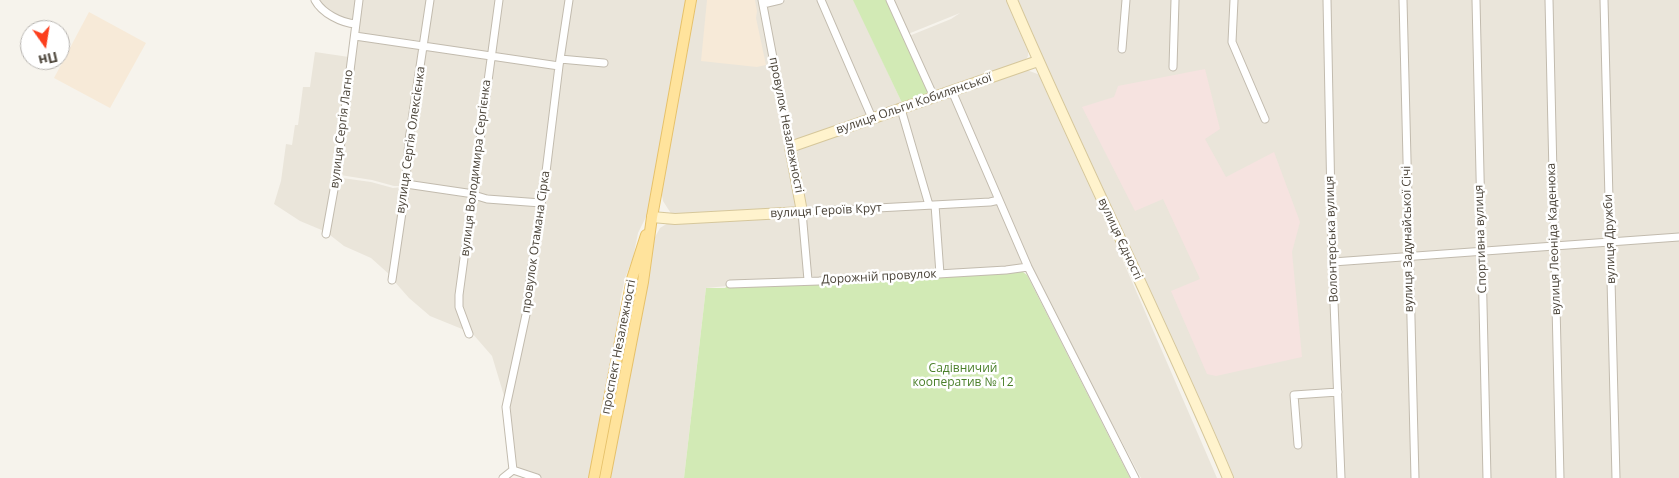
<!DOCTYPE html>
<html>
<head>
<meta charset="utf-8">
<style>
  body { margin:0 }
  #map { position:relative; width:1679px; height:478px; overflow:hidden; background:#f6f3ec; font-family:"Open Sans",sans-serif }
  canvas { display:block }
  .north { position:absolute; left:20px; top:20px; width:50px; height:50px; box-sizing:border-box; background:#fff; border:1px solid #b7b4b0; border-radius:50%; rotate:167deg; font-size:14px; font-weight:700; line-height:20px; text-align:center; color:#4b4439 }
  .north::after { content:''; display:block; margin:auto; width:18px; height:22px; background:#fc3f1d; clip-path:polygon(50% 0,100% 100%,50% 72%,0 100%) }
</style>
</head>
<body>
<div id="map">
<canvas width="1679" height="478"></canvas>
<div class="north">Пн</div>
</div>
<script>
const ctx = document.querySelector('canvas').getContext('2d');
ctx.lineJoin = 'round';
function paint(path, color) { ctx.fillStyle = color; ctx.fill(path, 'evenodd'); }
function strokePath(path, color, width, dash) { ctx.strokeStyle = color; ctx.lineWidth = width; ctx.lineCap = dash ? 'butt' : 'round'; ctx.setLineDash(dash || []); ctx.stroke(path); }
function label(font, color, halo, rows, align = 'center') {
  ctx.font = font + ' "Open Sans",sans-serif'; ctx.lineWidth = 5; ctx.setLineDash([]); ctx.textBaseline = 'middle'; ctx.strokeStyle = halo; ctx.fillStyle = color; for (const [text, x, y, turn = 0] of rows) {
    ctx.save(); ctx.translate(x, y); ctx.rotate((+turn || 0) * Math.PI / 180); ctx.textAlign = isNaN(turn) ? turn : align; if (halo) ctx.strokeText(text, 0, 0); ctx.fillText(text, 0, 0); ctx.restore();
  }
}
const residential = new Path2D(`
  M316,0H357L354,22L328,12Z
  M361,0H428L421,41L358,33Z
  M432,0H497L489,52L429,45L427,41Z
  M501,0H567L557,59L551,63L495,53Z
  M571,0H687L648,213L638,233L633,258L625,278L620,301L621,318L590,478H540L519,470L515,467L508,409L561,80V65Z
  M695,0H760L798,201L794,208L672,215L663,201L661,190Z
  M786,0H819L870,115L792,141L766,6Z
  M822,0H854L903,105L873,115Z
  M891,0H1008L1028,48V56L1024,63L936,93L909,36L951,19L960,13L908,34Z
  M1015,0H1679V478H1563V463L1558,478H1230Z
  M358,40L421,49L403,184L400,186H394L372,180L340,175L356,41Z
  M429,49L487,58L488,61L485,78V89L470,188L468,190L412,183L409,181V162L425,52Z
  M315,52L349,57L331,204L324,231L300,221L274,204L281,181L286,144L292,145L295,125H298L303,87H310Z
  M497,59L554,68L555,70L539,199H498L475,193L494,62Z
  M1024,69L1043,76L1217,478H1141L1035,277L957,93Z
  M952,96L994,195L992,198L987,200L932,202L931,201L904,112Z
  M900,113L926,203L808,209L805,207L796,156L798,150L804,145Z
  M342,178L371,182L393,188L403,187L390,275L371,258L344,246L330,235L329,232L338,179Z
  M408,187L467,195L470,198L457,295L467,331L430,316L409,298L394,281Z
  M475,199L538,205L525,310L505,399L492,356L472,333L461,306Z
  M993,204L998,205L1022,264L1011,267L948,272L943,270L939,209L941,208Z
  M931,208L937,270L935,271L815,278L811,275L806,217L808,214Z
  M799,217L805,277L803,279L706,288L684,478H609L655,237L660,228L668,223Z`);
const commercial = new Path2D(`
  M707,0H755L757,11L756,18L766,65L757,67L701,61Z
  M89,12L146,43L110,108L54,78Z`);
const medical = new Path2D(`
  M1205,69L1220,129L1205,139L1226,177L1274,152L1300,222L1292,252L1302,357L1216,376L1207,374L1171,291L1200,279L1163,199L1135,211L1082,107L1114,97L1118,86Z`);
const green = new Path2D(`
  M853,0H888L931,93L903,105Z
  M1000,272H1023L1027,275L1130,478H684L706,288H725L729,285Z`);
const street = new Path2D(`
  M315,0C322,13 341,23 356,24
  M762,0L790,147
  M821,0L872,118
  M890,0L934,97
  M1234,0L1232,42L1265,119
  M1327,0L1332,252L1341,478
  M1403,0L1415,478
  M1476,0L1487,478
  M1549,0L1560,478
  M1604,0L1616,478
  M763,4L780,0
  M355,36L559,66
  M1122,49L1126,0
  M560,59L604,63
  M1173,67L1175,0
  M952,91L1028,267L1135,478
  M901,109L929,205
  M406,184L467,193L487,199L541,203
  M935,205L940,274
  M326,234L337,173L359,0
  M1333,262L1679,237
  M392,280L405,192L409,140L430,0
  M808,280L802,212L990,202L999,200
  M730,284L819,281L1006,270L1028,267
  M469,334L459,307V295L499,0
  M1298,445L1294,395L1338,392
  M513,470L506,407L527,310L530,278L546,172L559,66L569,0
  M513,470L537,478
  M503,478L513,470`);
const secondary = new Path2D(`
  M1012,0C1081,161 1160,317 1228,478
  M652,217L675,219L802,212L790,147L1038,61`);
const primary = new Path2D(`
  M594,478L632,279L646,235
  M605,478L643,282L652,217L691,0`);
const streetNames = [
  ["вулиця Ольги Кобилянської",914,104,-19],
  ["провулок Незалежності",786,125,79],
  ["вулиця Сергія Лагно",342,129,-83],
  ["вулиця Сергія Олексієнка",411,140,-82],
  ["вулиця Володимира Сергієнка",476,168,-83],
  ["вулиця Героїв Крут",826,211,-3],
  ["вулиця Єдності",1120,239,65],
  ["Волонтерська вулиця",1332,239,-92],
  ["вулиця Задунайської Січі",1408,239,-91],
  ["Спортивна вулиця",1481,239,-92],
  ["вулиця Леоніда Каденюка",1554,239,-92],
  ["вулиця Дружби",1610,239,-92],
  ["провулок Отамана Сірка",536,242,-82],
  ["Дорожній провулок",879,277,-3],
  ["проспект Незалежності",619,347,-79]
];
const parkNames = [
  ["Садівничий",963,369],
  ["кооператив № 12",963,383]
];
paint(residential, '#eae5da');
paint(commercial, '#f7ead8');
paint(medical, '#f6e3e0');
paint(green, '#d2eab5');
strokePath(street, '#c2bbae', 9);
strokePath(secondary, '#d6c79b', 12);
strokePath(primary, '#e6c16a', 12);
strokePath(street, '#fff', 7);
strokePath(secondary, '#fff3cd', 10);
strokePath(primary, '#ffe39c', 10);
label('12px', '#4b4439', '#fff', streetNames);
label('12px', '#4a7f2a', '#fff', parkNames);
</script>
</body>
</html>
